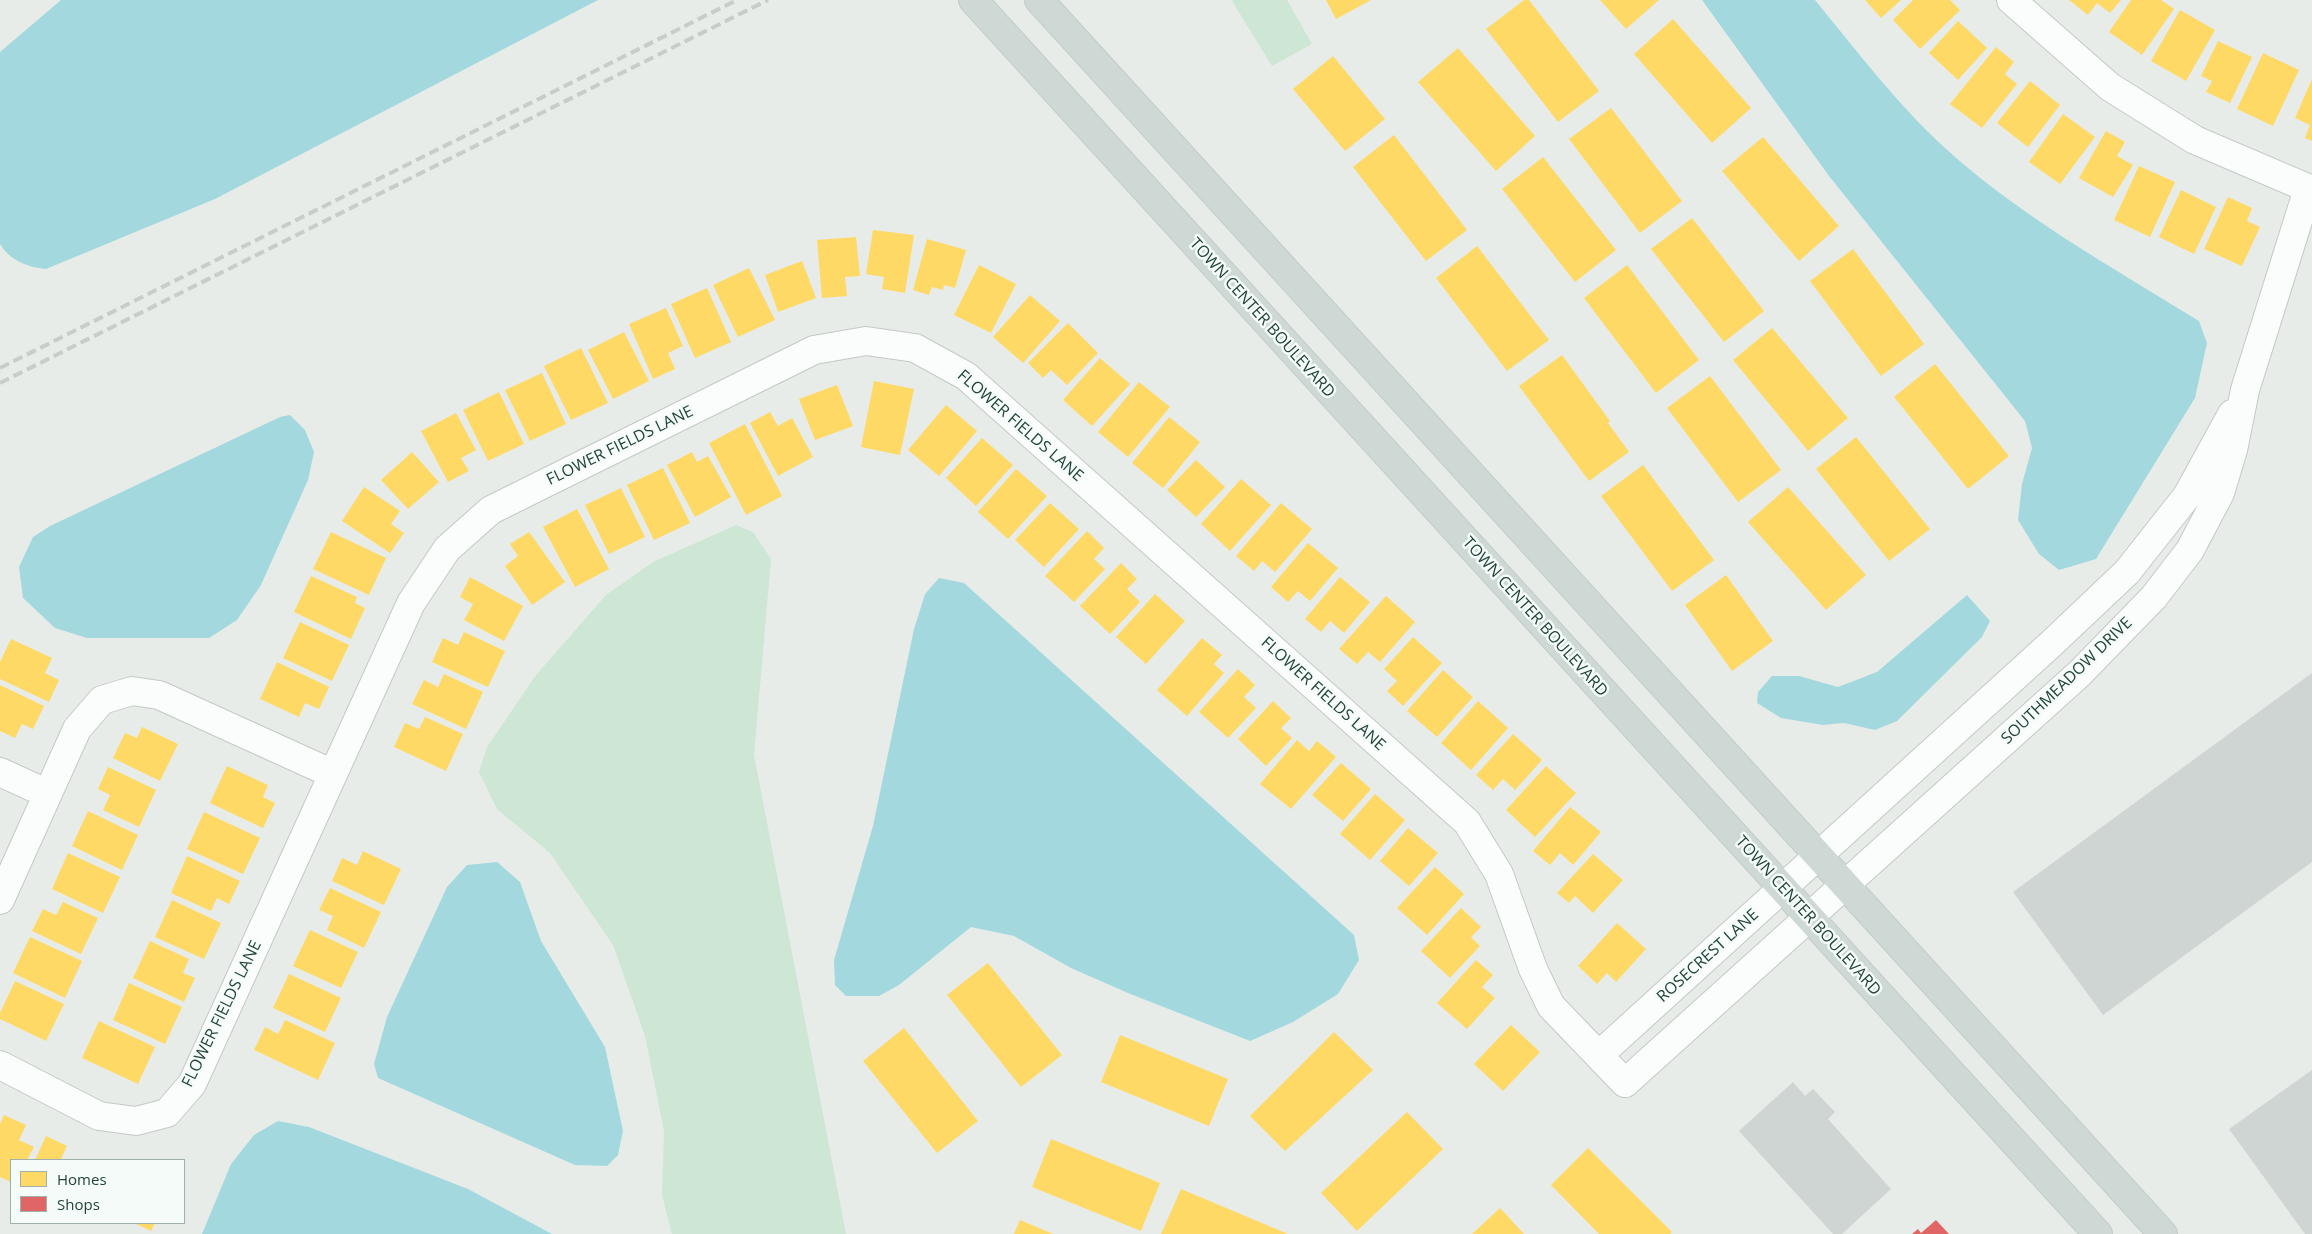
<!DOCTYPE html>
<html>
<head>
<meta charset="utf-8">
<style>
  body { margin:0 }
  #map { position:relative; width:2312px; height:1234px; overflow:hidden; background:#e7ece9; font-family:"Open Sans",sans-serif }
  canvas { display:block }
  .legend { position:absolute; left:10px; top:1159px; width:175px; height:65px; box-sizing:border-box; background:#f5fbf8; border:1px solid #a0b1ab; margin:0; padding:6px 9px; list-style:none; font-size:15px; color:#214338 }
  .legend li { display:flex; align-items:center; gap:10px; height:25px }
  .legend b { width:25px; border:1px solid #a0b1ab }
</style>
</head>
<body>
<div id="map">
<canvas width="2312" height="1234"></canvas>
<ul class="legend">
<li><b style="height:14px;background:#ffd966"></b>Homes</li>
<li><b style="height:14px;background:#e06666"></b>Shops</li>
</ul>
</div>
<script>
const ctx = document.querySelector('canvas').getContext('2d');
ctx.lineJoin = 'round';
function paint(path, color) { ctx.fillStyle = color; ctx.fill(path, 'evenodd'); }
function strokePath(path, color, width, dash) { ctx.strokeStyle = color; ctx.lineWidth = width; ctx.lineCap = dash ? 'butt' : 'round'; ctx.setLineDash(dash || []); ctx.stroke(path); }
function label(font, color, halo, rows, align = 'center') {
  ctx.font = font + ' "Open Sans",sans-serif'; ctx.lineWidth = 5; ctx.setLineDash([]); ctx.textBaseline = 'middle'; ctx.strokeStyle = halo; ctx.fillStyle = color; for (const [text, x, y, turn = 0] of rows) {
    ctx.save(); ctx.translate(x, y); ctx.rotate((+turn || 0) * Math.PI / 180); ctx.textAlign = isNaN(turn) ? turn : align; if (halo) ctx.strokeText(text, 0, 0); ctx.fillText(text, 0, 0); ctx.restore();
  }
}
const green = new Path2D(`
  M1234,0H1287L1312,44L1272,66L1232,1Z
  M736,525L753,532L771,559L754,755L846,1234H672L662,1195L664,1131L645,1036L613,945L550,853L497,809L479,772L487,747L536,675L606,595L653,562Z`);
const water = new Path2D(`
  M61,0H598L215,199L46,269C28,267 10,261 0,244V52Z
  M1702,0H1815C1856,50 1898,105 1945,148C2021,217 2112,267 2199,321L2207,343L2195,398L2096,559L2059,570L2039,554L2018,520L2022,484L2032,448L2025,421L1829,176Z
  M290,415L305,430L314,452L308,480L261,585L237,620L209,638H87L55,628L23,598L19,567L33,537L50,526L280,417Z
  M939,578L964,583L1354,935L1359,960L1338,994L1293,1022L1250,1041L1128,993L1071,968L1014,936L971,927L899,985L879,996H846L835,985L834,960L873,826L914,629L925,594Z
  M1967,595L1990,621L1982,637L1897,721L1875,730L1844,723L1823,725L1781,718L1757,703L1758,692L1772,676H1799L1838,687L1877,672Z
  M497,862L520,882L541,941L605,1047L623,1131L618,1155L607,1166L575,1165L378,1078L374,1064L387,1017L447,887L467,865Z
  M278,1121L309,1127L468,1189L552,1234H202L231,1164L254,1135Z`);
const homes = new Path2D(`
  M1326,0H1371L1336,19Z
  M1524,0H1529L1599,91L1558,122L1486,29Z
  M1600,0H1659L1626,29Z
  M1865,0H1901L1881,18Z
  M1913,0H1950L1960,10L1920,49L1893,20Z
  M2069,0H2121L2110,13L2097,3L2088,15Z
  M2131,0H2161L2174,9L2142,55L2109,32Z
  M2180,10L2215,30L2186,81L2151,61Z
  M1673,19L1751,108L1712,143L1634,54Z
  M1958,21L1987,48L1958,80L1929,53Z
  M2218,41L2252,57L2230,103L2206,92L2212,81L2201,76Z
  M1996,47L2014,62L2005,74L2017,84L1982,128L1950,104Z
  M1458,48L1535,136L1496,171L1418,82Z
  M2263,53L2299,70L2273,126L2237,109Z
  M1333,56L1385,119L1345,151L1293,89Z
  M2312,79V141L2305,138L2310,125L2295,118Z
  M2030,81L2060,105L2028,147L1997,123Z
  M1611,108L1682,201L1640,233L1569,139Z
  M2063,114L2095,137L2060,184L2029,162Z
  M2106,131L2125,142L2117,156L2133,165L2113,197L2079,178Z
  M1394,135L1467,230L1426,261L1353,167Z
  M1763,137L1839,226L1799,261L1722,171Z
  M1543,157L1616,250L1575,282L1502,189Z
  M2139,166L2175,182L2150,237L2114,220Z
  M2181,190L2216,207L2194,254L2159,237Z
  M2228,197L2252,208L2247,221L2260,227L2242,266L2204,249Z
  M1692,218L1764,311L1724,342L1651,249Z
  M873,230L914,235L905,293L882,289L884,277L866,274Z
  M856,237L860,276L845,277L847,296L822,298L817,240Z
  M927,239L966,250L955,288L944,285L943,290L932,287L929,295L913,290Z
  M1477,246L1549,340L1507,371L1436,278Z
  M1853,249L1924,344L1881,376L1810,281Z
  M802,261L816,298L778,312L765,275Z
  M979,265L1016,284L991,333L954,315Z
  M1627,265L1699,360L1656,393L1584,298Z
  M749,268L775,320L738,337L713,285Z
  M707,288L731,342L695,358L671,304Z
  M1030,295L1060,321L1023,363L993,337Z
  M666,308L683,346L668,353L675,369L653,379L629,324Z
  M1068,323L1098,353L1067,385L1051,370L1043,378L1028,363Z
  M1772,328L1848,418L1808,451L1733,360Z
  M624,332L649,381L613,399L588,350Z
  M581,348L608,403L571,420L544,366Z
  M1562,355L1610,421L1608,423L1629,452L1589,481L1519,386Z
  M1100,358L1130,384L1092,426L1063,400Z
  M1935,364L2009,456L1968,489L1894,397Z
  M542,373L566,424L530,441L505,390Z
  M1710,376L1781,470L1738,502L1667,408Z
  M874,381L914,389L900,455L861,447Z
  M1139,382L1170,407L1128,457L1098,432Z
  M837,385L853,426L815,440L799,399Z
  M499,392L524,444L488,461L463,410Z
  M946,405L977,431L939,476L908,450Z
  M770,412L778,426L792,418L813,457L778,476L750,423Z
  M456,413L476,450L461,458L469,471L448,482L421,431Z
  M1169,417L1200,442L1163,488L1132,463Z
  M745,424L782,496L746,515L709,443Z
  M1856,437L1930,529L1889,561L1816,469Z
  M982,438L1013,465L976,506L946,478Z
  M412,452L439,482L408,509L381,480Z
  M692,452L697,462L708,456L731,497L695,517L667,465Z
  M1196,460L1225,487L1196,517L1167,490Z
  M1643,465L1714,560L1672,591L1601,496Z
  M663,468L690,523L654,540L627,485Z
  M1016,469L1047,496L1008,539L978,512Z
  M1241,479L1271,505L1230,551L1201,524Z
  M364,487L400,511L391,524L404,533L390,553L342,521Z
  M1788,487L1866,575L1826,610L1748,522Z
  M621,488L645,537L609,554L585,505Z
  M1050,503L1079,529L1044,567L1015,540Z
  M1281,503L1312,529L1275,572L1262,561L1254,571L1236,556Z
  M577,509L609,569L575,587L543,527Z
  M1087,531L1104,548L1094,559L1105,569L1074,602L1045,576Z
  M331,532L386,558L369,595L313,569Z
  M529,532L565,582L532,605L505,566L518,556L510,544Z
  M1308,543L1338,568L1310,601L1298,591L1288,602L1271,587Z
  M1121,563L1137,579L1127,589L1140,602L1110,634L1080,606Z
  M1726,575L1773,641L1732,671L1685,605Z
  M311,576L357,597L355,603L365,608L351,639L294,612Z
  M470,577L523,606L504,641L464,620L473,604L460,597Z
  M1340,577L1370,602L1344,633L1330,621L1321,632L1305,619Z
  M1155,594L1185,621L1146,664L1116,637Z
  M1386,596L1415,622L1380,662L1368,652L1357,664L1339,649Z
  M300,622L349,645L332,681L283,658Z
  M464,632L505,651L488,687L432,662L443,638L458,645Z
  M1413,637L1442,663L1403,706L1387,691L1397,681L1384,669Z
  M1202,638L1222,655L1214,664L1224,673L1187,716L1157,690Z
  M11,639L52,658L45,673L59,680L49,702L0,679V662Z
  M277,662L329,687L319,709L305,703L299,717L260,699Z
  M1238,669L1255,685L1244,697L1256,708L1228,738L1199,712Z
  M1443,670L1473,697L1437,737L1407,711Z
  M444,674L483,692L466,729L412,704L424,680L438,687Z
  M0,685L44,706L33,729L22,724L15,738L0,731Z
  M1273,701L1291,718L1281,728L1292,738L1266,766L1238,739Z
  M1478,701L1508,728L1471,770L1441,743Z
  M425,717L463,734L446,771L394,747L405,723L419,729Z
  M142,727L178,744L160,781L113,758L125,733L137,738Z
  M1513,734L1542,760L1515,790L1503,779L1493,790L1476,775Z
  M1297,740L1309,751L1317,741L1336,757L1291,809L1260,784Z
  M1341,763L1371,789L1343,821L1312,795Z
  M227,766L268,785L263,797L275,803L263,828L210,803Z
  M1546,766L1576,793L1535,837L1506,810Z
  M108,767L156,790L139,827L103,810L110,795L98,789Z
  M1375,794L1405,820L1370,860L1340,834Z
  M1570,807L1601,832L1573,865L1560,853L1550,865L1533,851Z
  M88,811L138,835L122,870L72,846Z
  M204,812L260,838L243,874L187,849Z
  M1408,828L1438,853L1409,886L1380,861Z
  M363,851L401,869L384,905L332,881L342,858L357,865Z
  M68,853L120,877L103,913L52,889Z
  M1593,854L1623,880L1593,913L1575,896L1569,903L1557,893Z
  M187,856L240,881L229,904L217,898L211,911L171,893Z
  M1435,867L1464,894L1427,935L1397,908Z
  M330,888L381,912L364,948L327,930L333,916L319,910Z
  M172,900L221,923L204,959L155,937Z
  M63,902L98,918L81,954L32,931L43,909L56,915Z
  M1461,908L1481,927L1471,937L1480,946L1450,978L1421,951Z
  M1617,923L1646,949L1616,982L1607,973L1597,984L1578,966Z
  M310,930L358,952L341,988L293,966Z
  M30,937L82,961L65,998L13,973Z
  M150,941L189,959L183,973L195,978L184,1002L133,978Z
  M1476,960L1493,975L1482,987L1495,998L1467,1029L1437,1003Z
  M988,963L1062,1055L1021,1087L947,995Z
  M289,974L341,998L325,1032L273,1008Z
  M15,981L64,1004L46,1041L0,1019V1013Z
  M129,983L182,1007L165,1044L113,1020Z
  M285,1020L335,1043L318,1080L254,1050L265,1027L278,1034Z
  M99,1021L155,1047L138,1084L82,1058Z
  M1511,1025L1540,1052L1503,1091L1474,1064Z
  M904,1028L978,1121L937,1153L863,1061Z
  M1334,1032L1373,1070L1285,1151L1250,1116Z
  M1120,1035L1228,1079L1209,1126L1101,1082Z
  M1407,1112L1443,1149L1357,1231L1321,1193Z
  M4,1115L26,1125L19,1140L34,1147L27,1160H11V1182L0,1177V1124Z
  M46,1136L67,1146L61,1159L64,1160H35Z
  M1051,1139L1160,1183L1141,1231L1032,1187Z
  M1588,1148L1672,1232L1670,1234H1599L1551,1185Z
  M1181,1189L1288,1234H1161Z
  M1500,1208L1524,1234H1472Z
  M1020,1220L1053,1234H1014Z
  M134,1223H155L151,1231Z`);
const shops = new Path2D(`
  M1936,1220L1949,1234H1912L1918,1229L1921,1233Z`);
const building = new Path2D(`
  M2312,673V862L2103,1015L2013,892Z
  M2312,1070V1234H2305L2229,1129Z
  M1793,1082L1805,1096L1813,1089L1835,1112L1828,1119L1891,1189L1842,1234H1833L1739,1131Z`);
const minor = new Path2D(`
  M2011,0L2110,87L2195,140L2312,190
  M0,772L48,794
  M0,900L77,729L102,700L132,691L159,695L333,774
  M1599,1055L2052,643L2127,572L2187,496L2232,414
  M0,1065L99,1116L136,1121L167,1113L192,1084L411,603L447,549L491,510L814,350L866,341L915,348L966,376L1467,822L1499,874L1533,969L1551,1006L1625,1083L2079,674L2154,597L2190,550L2220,493L2233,450L2245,390L2308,189`);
const major = new Path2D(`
  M973,0L2098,1234
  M1039,0L2163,1234`);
const rail = new Path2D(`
  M0,368L737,0
  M0,383L768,0`);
const streetNames = [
  ["TOWN CENTER BOULEVARD",1262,318,48],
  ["FLOWER FIELDS LANE",1020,426,41],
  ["FLOWER FIELDS LANE",620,446,-26],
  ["TOWN CENTER BOULEVARD",1535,617,48],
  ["SOUTHMEADOW DRIVE",2067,681,-44],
  ["FLOWER FIELDS LANE",1323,694,42],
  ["TOWN CENTER BOULEVARD",1808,916,48],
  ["ROSECREST LANE",1708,956,-42],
  ["FLOWER FIELDS LANE",222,1014,-64]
];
paint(green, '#cee6d4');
paint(water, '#a3d9de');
paint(homes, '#ffd966');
paint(shops, '#e06666');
paint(building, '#ced5d2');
strokePath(minor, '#c4c9c6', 30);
strokePath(major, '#c1cbc8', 30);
strokePath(minor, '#fbfcfc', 28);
strokePath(major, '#ced8d5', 28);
strokePath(rail, '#c8ccca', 4, [10, 5]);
label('16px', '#214338', '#f5fbf8', streetNames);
</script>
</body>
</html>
